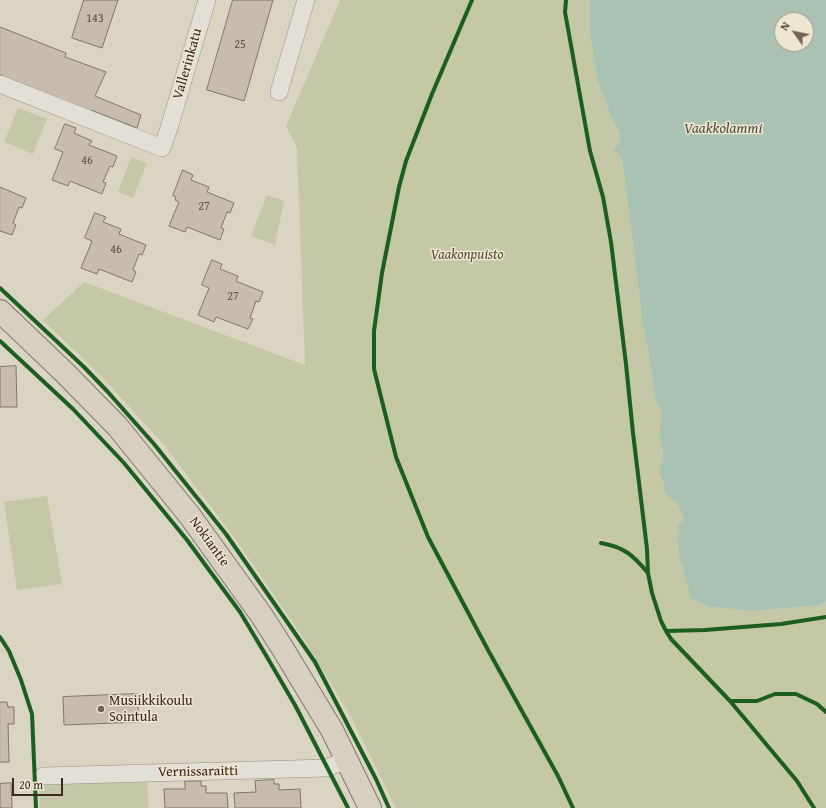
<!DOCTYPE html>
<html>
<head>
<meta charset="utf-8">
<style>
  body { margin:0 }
  #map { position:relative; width:826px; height:808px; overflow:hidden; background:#dad4c2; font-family:"Gentium Book Plus",serif }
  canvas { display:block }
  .north { position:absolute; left:774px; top:12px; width:40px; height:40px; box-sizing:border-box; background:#ede6d1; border:1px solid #a59a89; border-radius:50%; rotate:303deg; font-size:11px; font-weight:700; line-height:16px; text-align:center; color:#3a291e }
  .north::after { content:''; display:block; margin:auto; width:14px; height:18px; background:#726557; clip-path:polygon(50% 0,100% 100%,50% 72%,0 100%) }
  .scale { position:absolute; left:12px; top:778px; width:51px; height:18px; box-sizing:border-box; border:2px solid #3a291e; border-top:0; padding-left:5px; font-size:12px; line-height:14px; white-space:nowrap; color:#3a291e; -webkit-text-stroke:3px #ede6d1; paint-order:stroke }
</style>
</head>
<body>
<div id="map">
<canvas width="826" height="808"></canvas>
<div class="north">N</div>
<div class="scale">20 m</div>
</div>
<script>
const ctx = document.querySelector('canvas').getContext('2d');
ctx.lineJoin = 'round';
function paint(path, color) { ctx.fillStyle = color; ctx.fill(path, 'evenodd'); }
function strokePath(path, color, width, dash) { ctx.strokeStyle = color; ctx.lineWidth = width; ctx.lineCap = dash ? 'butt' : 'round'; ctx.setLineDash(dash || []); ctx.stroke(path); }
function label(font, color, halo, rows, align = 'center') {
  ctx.font = font + ' "Gentium Book Plus",serif'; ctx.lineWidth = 3; ctx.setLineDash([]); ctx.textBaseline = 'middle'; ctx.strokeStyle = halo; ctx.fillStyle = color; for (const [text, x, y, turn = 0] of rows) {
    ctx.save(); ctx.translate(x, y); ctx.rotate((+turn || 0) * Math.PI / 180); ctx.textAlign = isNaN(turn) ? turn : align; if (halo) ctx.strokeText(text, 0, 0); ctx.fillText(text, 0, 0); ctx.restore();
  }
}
const green = new Path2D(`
  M340,0H590V33L597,79L611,116L620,134L619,143L615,149L622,158L640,298L641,316L649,356L656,402L662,411L659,435L663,454L659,473L663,481L665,494L677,503L684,519L679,557L684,572L691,597L710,607L755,611L819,605L826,602V808H396L351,717L300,633L234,537L164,445L106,381L43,320L84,282L305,365L297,148L286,126Z
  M18,108L47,119L33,154L4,142Z
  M131,157L147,163L133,198L118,192Z
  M267,195L284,201L275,245L251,236Z
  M47,496L62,584L17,590L4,502Z
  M145,779L147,782L149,808H40L39,788L42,783Z`);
const water = new Path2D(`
  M590,0H826V602L819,605L755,611L710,607L691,598L684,572L679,557L678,526L684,519L677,503L665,494L663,481L659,473L663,454L659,435L662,411L656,402L649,356L641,316L640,298L622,158L617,152L613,151L619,143L620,134L611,116L597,79L590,33ZM782,20H806V44H782Z`);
const building = new Path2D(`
  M84,0H118L102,48L72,38Z
  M233,0H273L244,101L207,90Z
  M0,27L66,53L65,57L106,72L95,96L141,115L137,128L91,110L89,113L32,88L0,75Z
  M65,124L76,128L74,133L92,141L89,145L117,156L113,167L110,166L103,182L106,183L102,194L70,181L68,186L52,180L63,152L55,149Z
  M183,170L193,175L191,180L209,187L207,192L234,203L230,213L227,212L221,228L224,229L220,240L187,227L185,232L169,226L179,202L175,200L176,197L173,196Z
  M0,187L26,198L22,208L19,207L13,223L16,225L12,235L0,231Z
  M95,213L106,217L103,222L121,229L119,234L146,245L142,255L139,254L133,270L136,272L132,282L99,269L97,274L81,268L92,241L85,238Z
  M212,260L222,264L220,269L238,276L236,281L263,292L259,302L256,301L250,318L253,319L248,329L216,317L214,322L198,315L209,288L202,285Z
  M16,366L17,407H0V367Z
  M137,694L139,722L64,725L63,697Z
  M0,702H7L8,707H14V724H8L9,762H0Z
  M274,780V784H279V790L300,789L301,808H235L234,793L256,792L255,781Z
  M185,781H201V786H206V793H227L228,808H165L164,789H185Z
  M11,783L12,808H0V784Z`);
const minor = new Path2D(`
  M0,84L162,148L169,128L207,0
  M279,92L306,0
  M43,776L327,768L346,760`);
const major = new Path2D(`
  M0,311L65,373L117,426L190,516L262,616L283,649L332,730L370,808`);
const cycleway = new Path2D(`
  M472,0L432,94L406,161L399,187L382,273L374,331V369L396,457L428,537L488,650L558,776L573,808
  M566,0L565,12L590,151L603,197L611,242L626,364L633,433L647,549L648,573L652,593L661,621L666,631L705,630L781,624L826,617
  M0,288L84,367L107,391L154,444L226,534L315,662L376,779L389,808
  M0,341L73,409L124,463L187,540L240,612L267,657L295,705L348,808
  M601,543C624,547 633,555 648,573
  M666,631L671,639L730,701L797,781L814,808
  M0,637L9,651L21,680L32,714L36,808
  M730,701H757L775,694H796L817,704L826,712`);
const markers = [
  [101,709,4,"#726557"]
];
const numberNames = [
  ["143",95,19],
  ["25",240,45],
  ["46",87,161],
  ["27",204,207],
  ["46",116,250],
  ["27",233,297]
];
const streetNames = [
  ["Vallerinkatu",188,64,-74],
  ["Nokiantie",209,542,54],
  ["Vernissaraitti",198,772,-1]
];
const parkNames = [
  ["Vaakonpuisto",467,255]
];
const poiNames = [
  ["Musiikkikoulu",109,701],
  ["Sointula",109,717]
];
const waterNames = [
  ["Vaakkolammi",723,129]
];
paint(green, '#c4c8a6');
paint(water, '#aac2b3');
paint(building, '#c8bcaf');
strokePath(building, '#7d776d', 1);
strokePath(minor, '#948e82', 18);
strokePath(major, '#7d776d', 24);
strokePath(minor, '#e2dfd6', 17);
strokePath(major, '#d7d0c2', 22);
strokePath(cycleway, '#1b5e20', 4);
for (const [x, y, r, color] of markers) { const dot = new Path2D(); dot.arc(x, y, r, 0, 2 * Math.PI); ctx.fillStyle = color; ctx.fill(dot); strokePath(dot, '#ede6d1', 1.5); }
label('12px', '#5e4e42', null, numberNames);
label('14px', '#3a291e', '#ede6d1', streetNames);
label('italic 14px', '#584e3a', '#ede6d1', parkNames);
label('14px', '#3a291e', '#ede6d1', poiNames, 'left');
label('italic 15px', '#514d42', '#ede6d1', waterNames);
</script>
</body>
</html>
